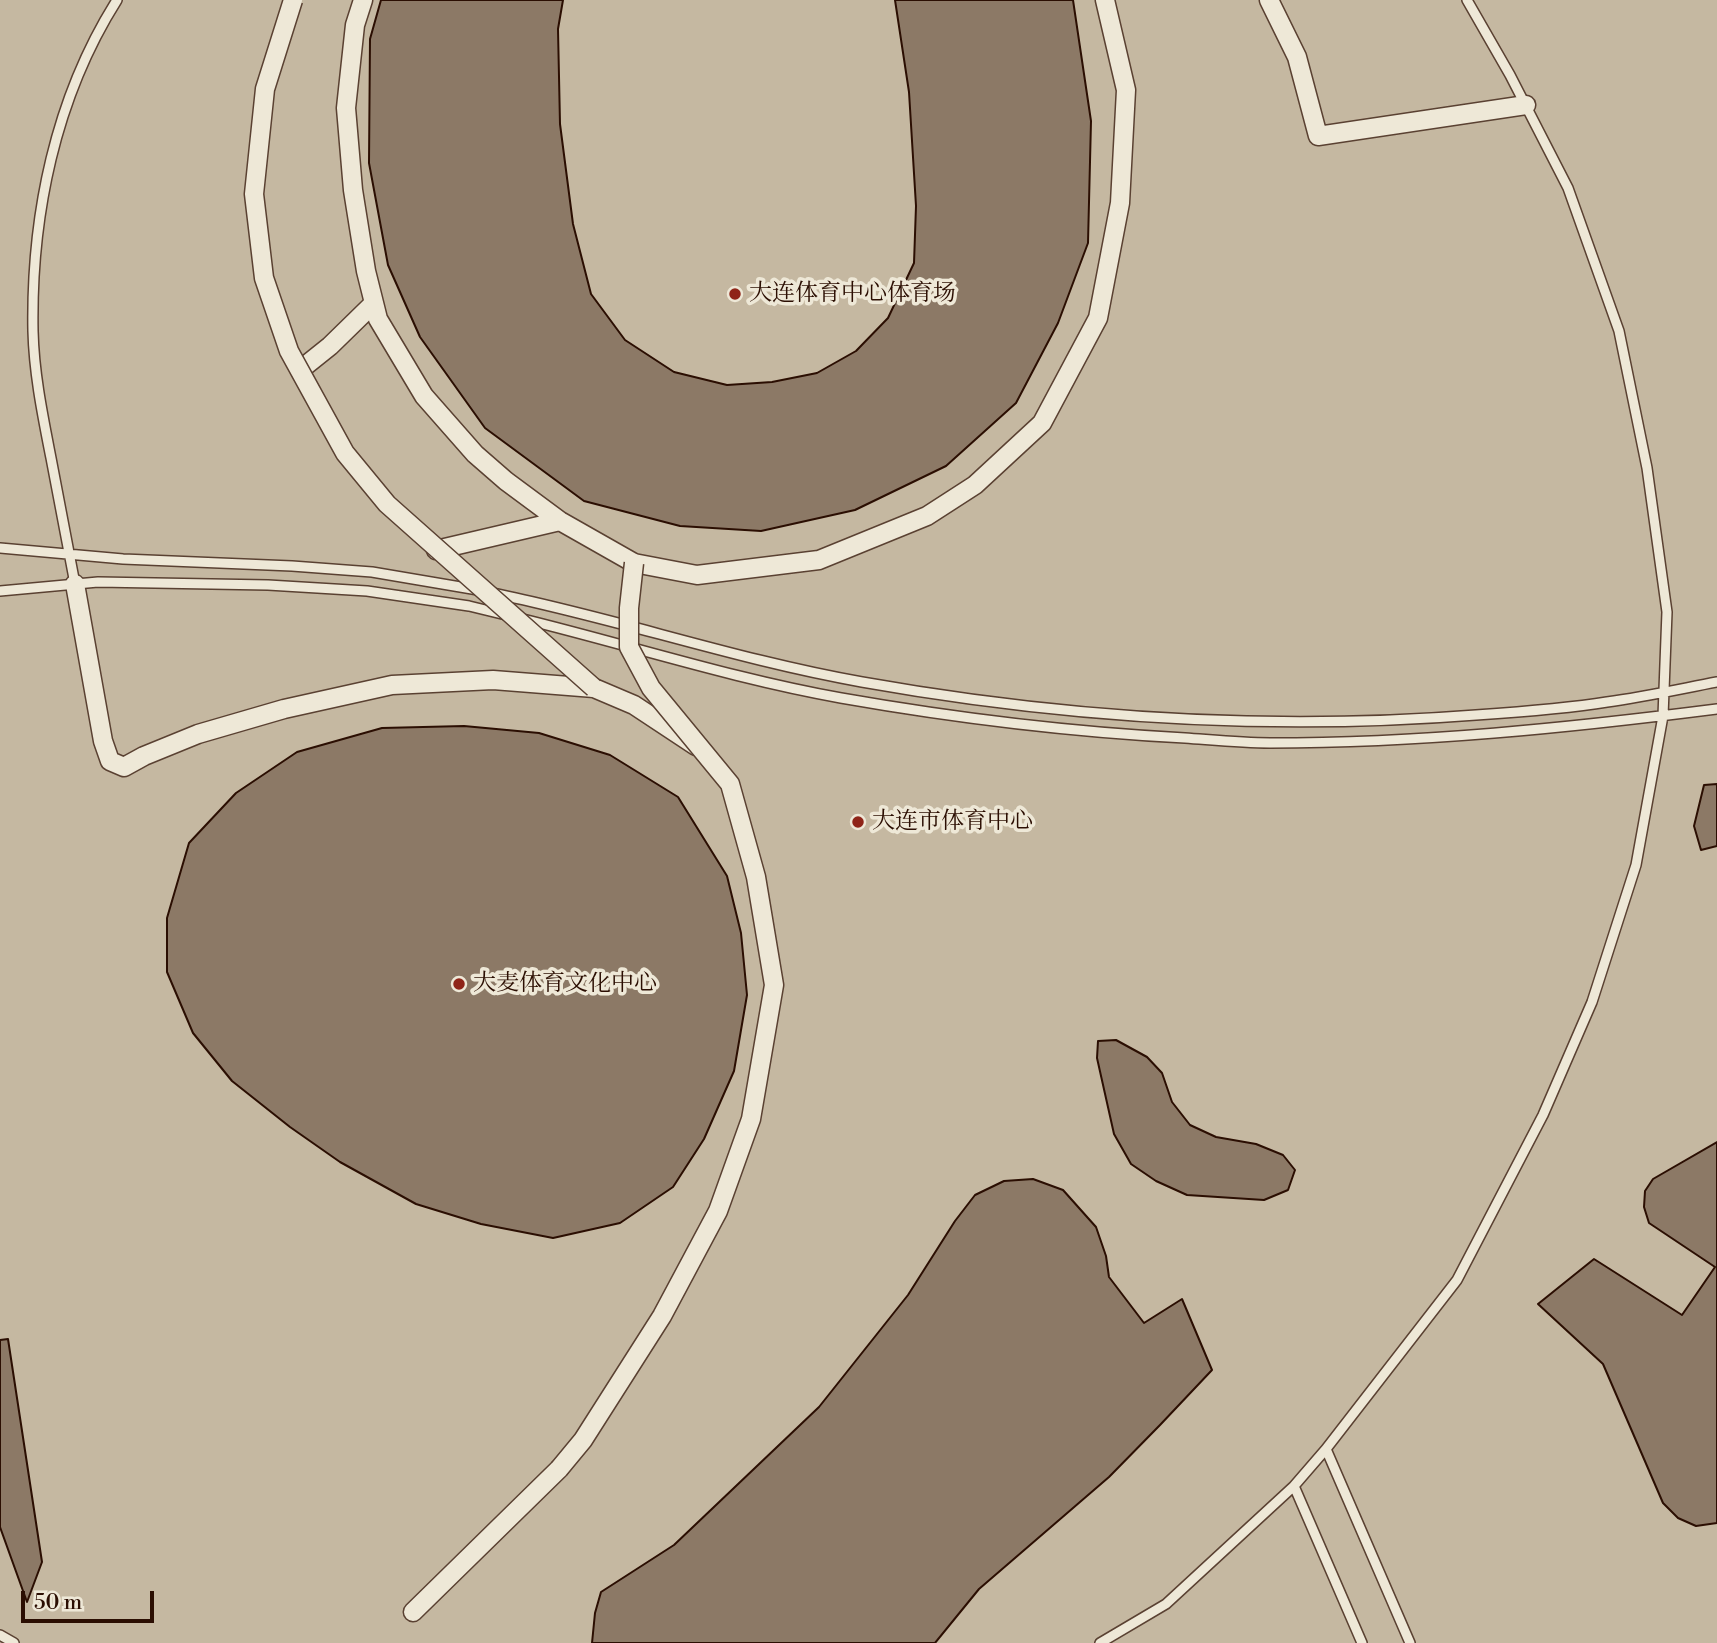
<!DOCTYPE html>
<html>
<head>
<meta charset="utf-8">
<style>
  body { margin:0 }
  #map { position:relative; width:1717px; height:1643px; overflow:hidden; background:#e5dbc2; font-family:"Libre Bodoni",serif }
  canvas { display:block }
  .scale { position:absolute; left:21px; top:1591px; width:133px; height:32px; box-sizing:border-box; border:4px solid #2b0e02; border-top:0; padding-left:9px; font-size:21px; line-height:24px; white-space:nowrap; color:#2b0e02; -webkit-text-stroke:5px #eee8d7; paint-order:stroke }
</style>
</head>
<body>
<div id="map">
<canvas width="1717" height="1643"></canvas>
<div class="scale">50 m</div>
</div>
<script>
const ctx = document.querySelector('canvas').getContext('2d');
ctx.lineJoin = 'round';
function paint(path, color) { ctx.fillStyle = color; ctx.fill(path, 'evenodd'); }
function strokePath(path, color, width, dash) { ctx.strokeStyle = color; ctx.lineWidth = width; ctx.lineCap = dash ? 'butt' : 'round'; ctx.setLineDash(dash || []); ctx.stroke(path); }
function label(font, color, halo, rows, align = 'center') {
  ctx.font = font + ' "Libre Bodoni","Noto Serif SC",serif'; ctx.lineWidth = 7; ctx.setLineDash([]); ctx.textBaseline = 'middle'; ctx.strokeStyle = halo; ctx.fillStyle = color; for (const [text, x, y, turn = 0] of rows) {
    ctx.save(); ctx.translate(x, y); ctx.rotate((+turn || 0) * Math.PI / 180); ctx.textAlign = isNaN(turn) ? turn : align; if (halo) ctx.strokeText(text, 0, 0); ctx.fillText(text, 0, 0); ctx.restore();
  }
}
const green = new Path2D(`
  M0,0H1717V1643H0Z`);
const building = new Path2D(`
  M381,0H563L558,29L560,124L573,224L591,294L625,340L674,372L727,385L772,382L817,373L856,351L888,318L914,263L916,206L909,92L895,0H1073L1091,121L1088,243L1058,323L1016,403L946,466L855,510L761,531L680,526L584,501L485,428L420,337L388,265L369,163L370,39Z
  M464,726L539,733L610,755L678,797L727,876L741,933L747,995L734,1071L704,1139L673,1187L620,1223L553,1238L481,1224L416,1204L340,1162L290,1127L232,1081L193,1033L167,972V918L189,843L236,793L297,752L382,728Z
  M1717,784V846L1701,850L1694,826L1704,785Z
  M1116,1040L1147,1057L1162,1073L1172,1102L1190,1125L1216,1137L1256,1144L1283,1155L1295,1170L1288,1190L1264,1200L1187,1195L1156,1181L1131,1164L1114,1134L1097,1058L1098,1041Z
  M1717,1142V1523L1696,1526L1678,1518L1663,1503L1603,1364L1538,1304L1594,1259L1682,1315L1715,1267L1649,1223L1644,1207L1645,1191L1653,1179Z
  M1033,1179L1063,1190L1096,1227L1106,1256L1109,1277L1144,1323L1182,1299L1212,1370L1160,1425L1109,1477L979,1589L935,1643H592L595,1613L601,1592L674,1545L819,1407L908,1295L955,1221L975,1195L1004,1181Z
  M8,1339L42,1562L27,1602L0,1527V1340Z`);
const lane = new Path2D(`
  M0,548L123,559L292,566L372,572L478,590
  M75,584C67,542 59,500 51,458C43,417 34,374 33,331C31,216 55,98 117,0
  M0,591L98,582L268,585L367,591L469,606L506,615
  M492,593C616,618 737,660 862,682C1064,718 1271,731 1476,715C1520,712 1564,709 1607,702C1644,697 1680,689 1717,682
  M523,619C629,645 734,679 841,698C955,718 1069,732 1185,738C1213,740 1241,743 1270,743C1420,743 1568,728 1717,709
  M1326,1449L1410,1643
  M1294,1486L1362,1643
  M0,1635L14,1643
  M1100,1643L1166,1604L1294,1486L1326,1449L1457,1280L1543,1115L1592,1002L1636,865L1663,716L1667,612L1647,468L1619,331L1568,188L1510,75L1467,0`);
const street = new Path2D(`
  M363,0L355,25L346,108L353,190L366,271L378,319L424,396L475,454L506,481L560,521L634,563L697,575L819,560L927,516L975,485L1042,423L1098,318L1120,203L1126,90L1105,0
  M1269,0L1297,57L1318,136L1526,105
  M300,370L330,346L374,303
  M436,550L560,521
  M75,584L103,741L110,761L124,767L144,756L198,734L284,709L392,685L493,680L594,688L634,705L696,746
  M413,1612L559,1469`);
const streetBridge = new Path2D(`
  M293,0L265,89L254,194L264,278L289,351L345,453L387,504L594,688
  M559,1469L583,1440L662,1316L718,1211L751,1119L774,985L756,877L730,784L651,688L629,647V608L634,563`);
const markers = [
  [735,294,7,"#8f2418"],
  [858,822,7,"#8f2418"],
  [459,984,7,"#8f2418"]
];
const poiNames = [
  ["大连体育中心体育场",749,294],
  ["大连市体育中心",872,822],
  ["大麦体育文化中心",473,984]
];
paint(green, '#c5b8a1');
paint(building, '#8c7966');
strokePath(building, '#2b0e02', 2);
strokePath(lane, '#5a4132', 12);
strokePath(street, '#5a4132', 21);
strokePath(lane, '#eee8d7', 9);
strokePath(street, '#eee8d7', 18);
strokePath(streetBridge, '#5a4132', 21, []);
strokePath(streetBridge, '#eee8d7', 18);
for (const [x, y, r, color] of markers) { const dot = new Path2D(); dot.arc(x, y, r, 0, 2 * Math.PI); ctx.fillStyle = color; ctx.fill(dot); strokePath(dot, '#eee8d7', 2.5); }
label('23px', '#2b0e02', '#eee8d7', poiNames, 'left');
</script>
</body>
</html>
